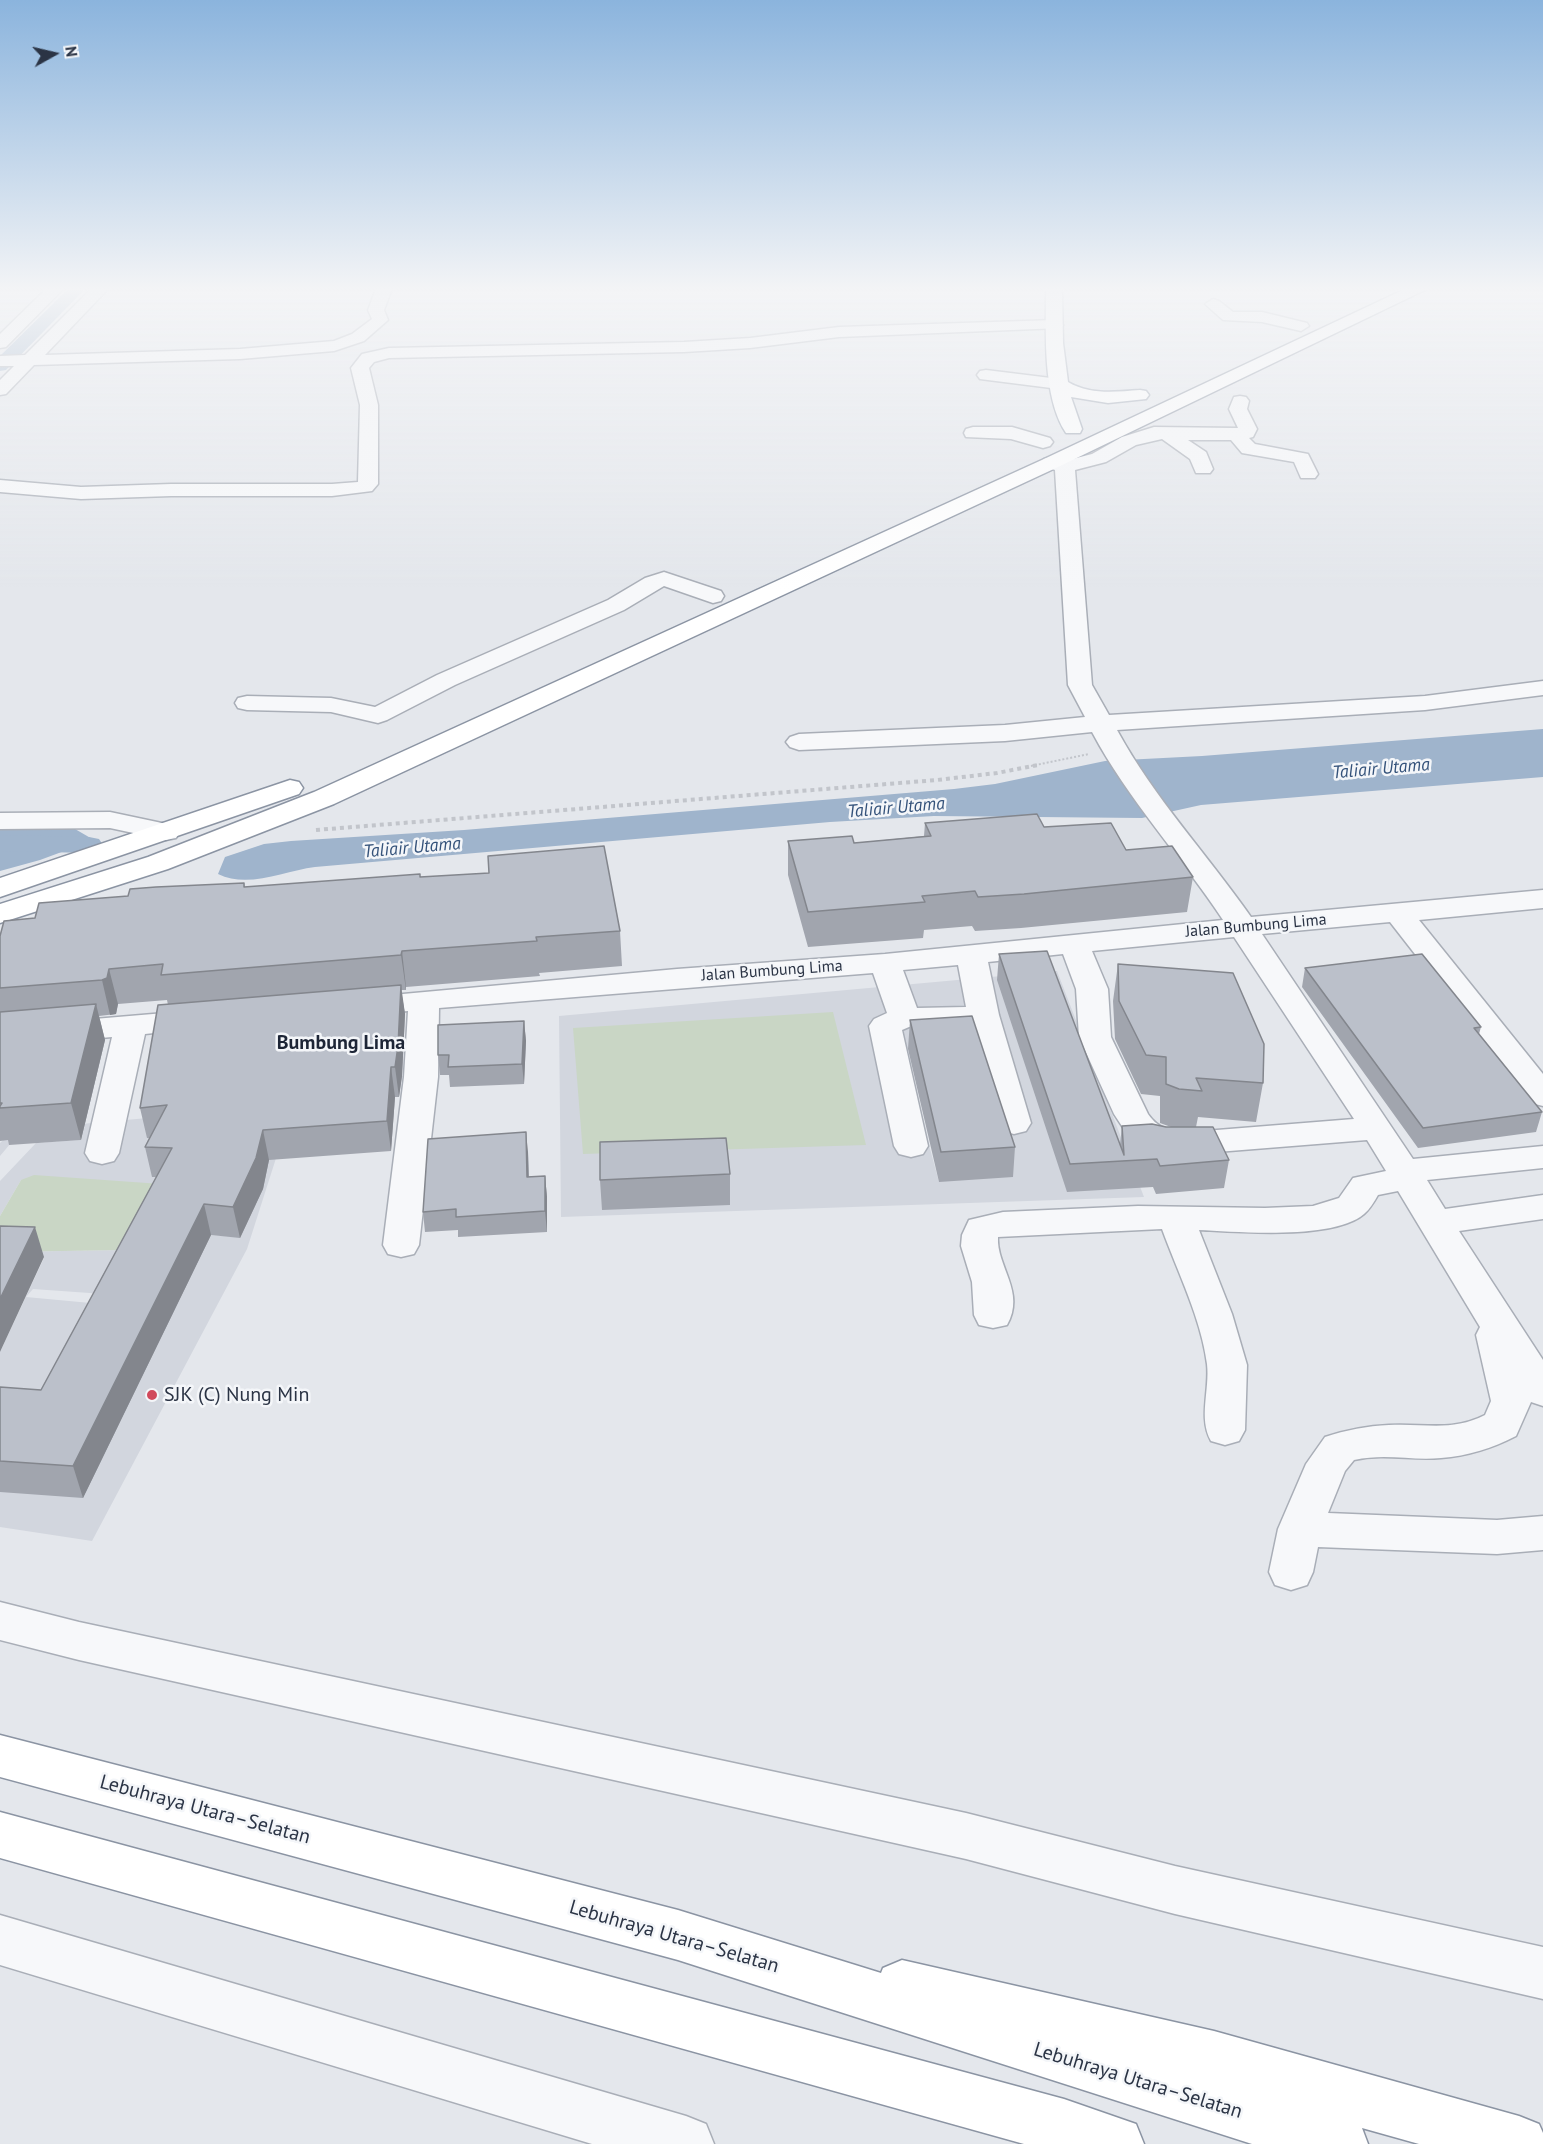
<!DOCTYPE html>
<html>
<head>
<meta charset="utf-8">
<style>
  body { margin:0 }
  #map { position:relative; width:1543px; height:2144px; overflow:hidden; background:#e4e7ec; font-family:"PT Sans",sans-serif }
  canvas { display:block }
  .north { position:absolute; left:24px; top:24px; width:60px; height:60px; -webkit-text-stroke:4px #f4f6f9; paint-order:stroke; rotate:82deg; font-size:16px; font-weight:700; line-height:24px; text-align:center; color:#2b3445 }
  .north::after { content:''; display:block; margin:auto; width:21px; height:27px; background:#2b3445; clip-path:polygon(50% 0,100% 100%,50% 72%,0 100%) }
</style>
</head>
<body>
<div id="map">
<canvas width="1543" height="2144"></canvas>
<div class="north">N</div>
</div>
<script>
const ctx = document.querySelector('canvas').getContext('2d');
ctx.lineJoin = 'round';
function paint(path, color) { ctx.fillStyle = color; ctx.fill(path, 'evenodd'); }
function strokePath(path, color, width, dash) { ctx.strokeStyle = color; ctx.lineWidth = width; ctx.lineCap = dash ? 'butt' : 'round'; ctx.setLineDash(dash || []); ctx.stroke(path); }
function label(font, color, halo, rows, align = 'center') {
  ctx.font = font + ' "PT Sans",sans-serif'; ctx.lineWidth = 5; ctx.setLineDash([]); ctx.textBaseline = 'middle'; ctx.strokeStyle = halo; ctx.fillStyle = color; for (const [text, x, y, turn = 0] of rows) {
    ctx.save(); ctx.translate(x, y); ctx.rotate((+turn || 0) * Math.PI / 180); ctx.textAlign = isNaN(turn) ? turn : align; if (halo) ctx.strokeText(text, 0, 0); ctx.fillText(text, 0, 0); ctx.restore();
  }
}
const built = new Path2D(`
  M1057,971L1144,1197L561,1217L559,1016ZM970,1045L939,1182L903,1049Z
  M293,1105L247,1249L92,1541L0,1527V1492L211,1235L240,1237L263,1189L179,1179L118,1295L33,1289L26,1297L112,1305L51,1421L0,1417V1352L44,1258L0,1252L125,1250L21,1180L0,1216V1181L36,1143L81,1140L85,1125L21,1131L0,1156V1143L14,1130Z`);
const green = new Path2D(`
  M833,1012L866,1145L583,1154L573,1028Z
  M34,1175L161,1184L125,1250L0,1252V1216L21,1180Z`);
const water = new Path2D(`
  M1543,729V777L1201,805L1142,818L934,816L830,822L315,867C284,871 248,889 218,874L225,857L264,844L291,841L464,830L954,789L995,784L1105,761L1202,756Z
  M65,827L75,829L94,840L40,860L0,871V828Z`);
const canal = new Path2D(`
  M68,289H85L6,370L0,371V356Z
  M0,835L89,837L99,839L103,845L99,851L89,853L0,851Z`);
const pathFar1 = new Path2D(`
  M1031,766L1089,754`);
const path = new Path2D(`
  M316,830L937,780L997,773L1038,765`);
const minor = new Path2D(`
  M46,289H63L6,347L0,348V334Z
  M91,289H108L45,355L240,349L334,341L352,334L372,319L368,310L376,289H392L384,310L388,320L364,341L334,351L240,359L34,365L6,394L0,395V380L14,366H0V356L25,355Z
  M1213,299L1219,301L1233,312H1262L1307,323L1309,326L1301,331L1262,322L1223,320L1205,304Z
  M1055,320L1063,325L1061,328L839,337L750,348L684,352L389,358L374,362L369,368L378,405V484L372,491L332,496H171L81,499L0,492V480L81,487L171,484H332L358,482L360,405L351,368L362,354L389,348L684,342L750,338L839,327Z
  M986,370L1059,379L1065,380L1068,384L1065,388L1059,389L980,379L977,375L980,371Z
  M1240,396L1246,397L1249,401L1247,409L1257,429L1253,437L1249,438L1255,444L1308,454L1318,474L1315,478H1301L1294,462L1242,453L1231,440H1188L1206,452L1213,469L1210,473H1196L1190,459L1162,439L1136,445L1106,462L1075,470L1092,685L1109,715L1425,696L1543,681V695L1425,710L1117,730C1154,798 1207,854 1251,917L1543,890V908L1419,920L1543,1074V1106L1531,1103L1390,922L1262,934L1413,1159L1543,1146V1168L1427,1180L1445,1209L1543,1195V1219L1459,1231L1543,1360V1406L1531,1402L1516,1436C1493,1448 1468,1456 1441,1458C1411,1461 1387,1453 1354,1460L1345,1471L1328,1513L1497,1520L1543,1516V1550L1497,1554L1318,1547L1313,1572L1307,1585L1291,1590L1275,1585L1269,1572L1278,1529L1306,1464L1325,1437C1346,1430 1367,1426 1389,1425C1424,1423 1452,1432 1485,1415L1491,1401L1476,1335L1480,1327L1398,1191L1378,1195C1374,1202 1370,1209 1364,1214C1334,1240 1238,1232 1199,1230L1232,1314L1247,1365L1245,1430L1239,1441L1225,1445L1211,1441C1198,1418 1210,1390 1207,1364C1201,1318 1178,1273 1162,1229L998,1237C996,1266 1026,1292 1007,1325L993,1328L979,1325L974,1315L972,1282L961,1246L962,1235L969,1220L1003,1212L1138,1206L1265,1208L1313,1206L1339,1198L1353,1178L1386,1171L1367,1140L1192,1154L1162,1153L1150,1150L1131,1140L1114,1114L1079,1037L1076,989L1063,954L988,962L999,1015L1031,1123L1026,1131L1014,1134L1002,1131L997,1123L970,1026L909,1027L902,1030L928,1146L923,1154L911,1157L899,1154L894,1146L869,1026L874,1019L887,1013L873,973L439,1008L438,1077L419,1245L414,1254L401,1257L388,1254L383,1245L404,1077L408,1011L359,1015L348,1013L343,1006L348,999L677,969L885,954L1223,920C1181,856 1128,800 1092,732L1005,741L799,750L790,747L786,742L790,737L799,734L1005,725L1085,717L1068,685L1055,470L1044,467L1041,463L1044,459L1051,457L1065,461L1092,454L1122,437L1154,427L1238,428L1229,409L1234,397ZM1234,937L1354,1119L1192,1132C1172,1131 1160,1131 1148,1114L1111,1037L1108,989L1092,951ZM958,965L966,1007L917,1008L903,970Z
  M973,427H1012L1050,438L1053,442L1050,446L1043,448L1011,439L966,437L964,433L966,429Z
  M664,572L721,591L724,596L721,601L713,603L664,586L624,610L455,685L387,720L378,723L331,712L247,710L238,708L235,703L238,698L247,696L331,698L375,707L437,675L608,600L645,578Z
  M110,812L176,826L180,832L176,838L166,840L110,828L0,829V813Z
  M200,1010L211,1013L216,1020L211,1027L145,1034L119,1153L114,1161L102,1164L90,1161L85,1153L112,1037L0,1047V1027Z
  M0,1602L79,1622L966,1813L1175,1866L1543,1947V1999L1175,1914L966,1859L79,1660L0,1640Z
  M0,1915L686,2116L706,2124L714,2144H592L0,1965Z`);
const major = new Path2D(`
  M1046,289H1062L1063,343L1068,382C1090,395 1115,392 1140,390L1146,391L1149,395L1146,399L1108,403L1071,397L1082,429L1080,433H1066C1042,397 1046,331 1046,289Z`);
const highway = new Path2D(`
  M1405,289H1427L1058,467L334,804L168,869L0,923V904L148,857L314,792L1044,459Z
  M290,780L299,782L303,788L299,794L0,897V878Z
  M0,1735L678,1910L881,1973L883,1968L902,1960L1214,2031L1519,2116L1539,2124L1543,2133V2144H1419L1362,2128L1368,2144H1252L678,1960L0,1777Z
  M0,1812L1064,2099L1136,2124L1144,2144H1024L0,1858Z`);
const wall = new Path2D(`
  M925,823L1044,827L1126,850L1193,877L1187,912L1021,928L975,931L972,926L924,930L923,938L808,947L788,875V841L854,843L924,836Z
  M420,877L620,931L622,966L539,973L540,976L406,987V990H401L405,1014L402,1076L399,1097H395L391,1151L269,1160L263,1189L240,1238L211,1235L83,1498L0,1492V1387L41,1390L156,1177H152L145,1147L149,1138H147L140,1108L168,1005L167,1000L118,1004L116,1014L99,1016L105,1040L81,1140L9,1145L8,1140L0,1141V936L35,918L128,896L244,883L245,887Z
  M999,954L1120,1145L1122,1126L1171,1127L1160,1123V1096L1141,1094L1115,1039L1113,1001L1118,964L1263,1083L1256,1122L1198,1117L1196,1127L1229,1160L1224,1188L1156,1194L1153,1187L1067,1192L997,980Z
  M1305,968L1481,1027L1479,1034L1542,1112L1536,1132L1418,1148L1302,987Z
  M910,1020L1015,1147L1013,1177L939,1182L908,1049Z
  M524,1021L526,1041L524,1084L450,1087L449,1075H440L438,1055Z
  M528,1152L529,1177L545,1176L547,1197V1232L458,1237V1230L425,1232L423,1212Z
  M730,1174V1205L602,1210L600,1180Z`);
const shadedWall = new Path2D(`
  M402,951L406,987V990L401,955Z
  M109,969L118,1004L116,1014L110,1015L102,980Z
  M401,985L405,1014L402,1076L399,1097L395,1067Z
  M96,1004L105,1040L81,1140L71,1103Z
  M524,1021L526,1041L524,1084L522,1064Z
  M391,1067L395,1097L391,1151L387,1121Z
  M263,1130L269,1160L263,1189L240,1238L233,1207Z
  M526,1132L528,1152L529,1198L527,1177Z
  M545,1176L547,1197V1232L545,1211Z
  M204,1204L211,1235L83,1498L73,1466Z
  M35,1227L44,1257L0,1352V1299Z`);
const building = new Path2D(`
  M1037,814L1044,827L1111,823L1126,850L1172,846L1193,877L1024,894L978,897L975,891L922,896L925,902L808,912L788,841L852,836L854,843L931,836L925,823Z
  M604,846L620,931L536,937L537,941L402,951L401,955L161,975L163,964L109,969L107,978L102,980L0,988V936L4,921L35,918L39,903L128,896L130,889L156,887L244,883V887L420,874V877L489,873L488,856Z
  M1047,951L1124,1155L1122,1126L1152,1124L1166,1127H1213L1229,1160L1160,1166L1157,1159L1070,1164L999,954Z
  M1422,954L1481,1027L1474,1028L1542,1112L1423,1128L1305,968Z
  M1118,964L1233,973L1264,1044L1263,1083L1196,1078L1202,1091L1179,1089L1166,1084V1057L1146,1055L1119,1001Z
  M401,985L398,1046L395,1067H391L387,1121L263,1130L256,1158L233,1207L204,1204L73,1466L0,1461V1387L41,1390L172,1148L145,1147L167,1105L140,1108L158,1005Z
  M96,1004L71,1103L0,1108V1106L2,1103H0V1012Z
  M972,1016L1015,1147L941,1152L910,1020Z
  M524,1021L522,1064L448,1067L449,1055H438V1025Z
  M526,1132L527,1177L545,1176V1211L456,1217V1209L423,1212L428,1139Z
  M726,1138L730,1174L600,1180V1142Z
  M0,1226L35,1227L0,1299Z`);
const markers = [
  [152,1395,6,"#d1495b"]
];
const streetNames = [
  ["Jalan Bumbung Lima",1256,926,-5],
  ["Jalan Bumbung Lima",772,971,-4]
];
const waterNames = [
  ["Taliair Utama",1381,769,-5],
  ["Taliair Utama",896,808,-5],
  ["Taliair Utama",412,848,-5]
];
const quarterNames = [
  ["Bumbung Lima",341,1043]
];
const nearPoinames = [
  ["SJK (C) Nung Min",164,1395]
];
const nearStreetnames = [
  ["Lebuhraya Utara–Selatan",205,1810,15],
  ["Lebuhraya Utara–Selatan",674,1937,16],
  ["Lebuhraya Utara–Selatan",1138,2081,17]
];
paint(built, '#d2d6de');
paint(green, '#c9d6c5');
paint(water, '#9fb4cc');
paint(canal, '#9fb4cc');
strokePath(minor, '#a9aeb7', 3);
strokePath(major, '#a3abb8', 3);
strokePath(highway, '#8b94a3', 3);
strokePath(pathFar1, '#c2c5cb', 2, [2, 2]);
strokePath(path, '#c2c5cb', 4, [4, 4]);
paint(minor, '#f7f8fa');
paint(major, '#fff');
paint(highway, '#fff');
paint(wall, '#a1a5ae');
paint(shadedWall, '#83868d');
paint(building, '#bbc0ca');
strokePath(building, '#83868d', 1.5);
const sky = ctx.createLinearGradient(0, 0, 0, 590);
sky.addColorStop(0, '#8bb4dd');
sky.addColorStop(0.49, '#f3f4f6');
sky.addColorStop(1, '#f3f4f600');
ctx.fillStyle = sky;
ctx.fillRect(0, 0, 1543, 590);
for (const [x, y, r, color] of markers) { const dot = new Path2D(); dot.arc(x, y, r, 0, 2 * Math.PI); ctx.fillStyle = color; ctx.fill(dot); strokePath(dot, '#f4f6f9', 2); }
label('16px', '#2b3445', '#f4f6f9', streetNames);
label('italic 18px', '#34527a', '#f4f6f9', waterNames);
label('bold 20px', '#1d2536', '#f4f6f9', quarterNames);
label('20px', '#2b3445', '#f4f6f9', nearPoinames, 'left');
label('20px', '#2b3445', '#f4f6f9', nearStreetnames);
</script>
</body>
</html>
